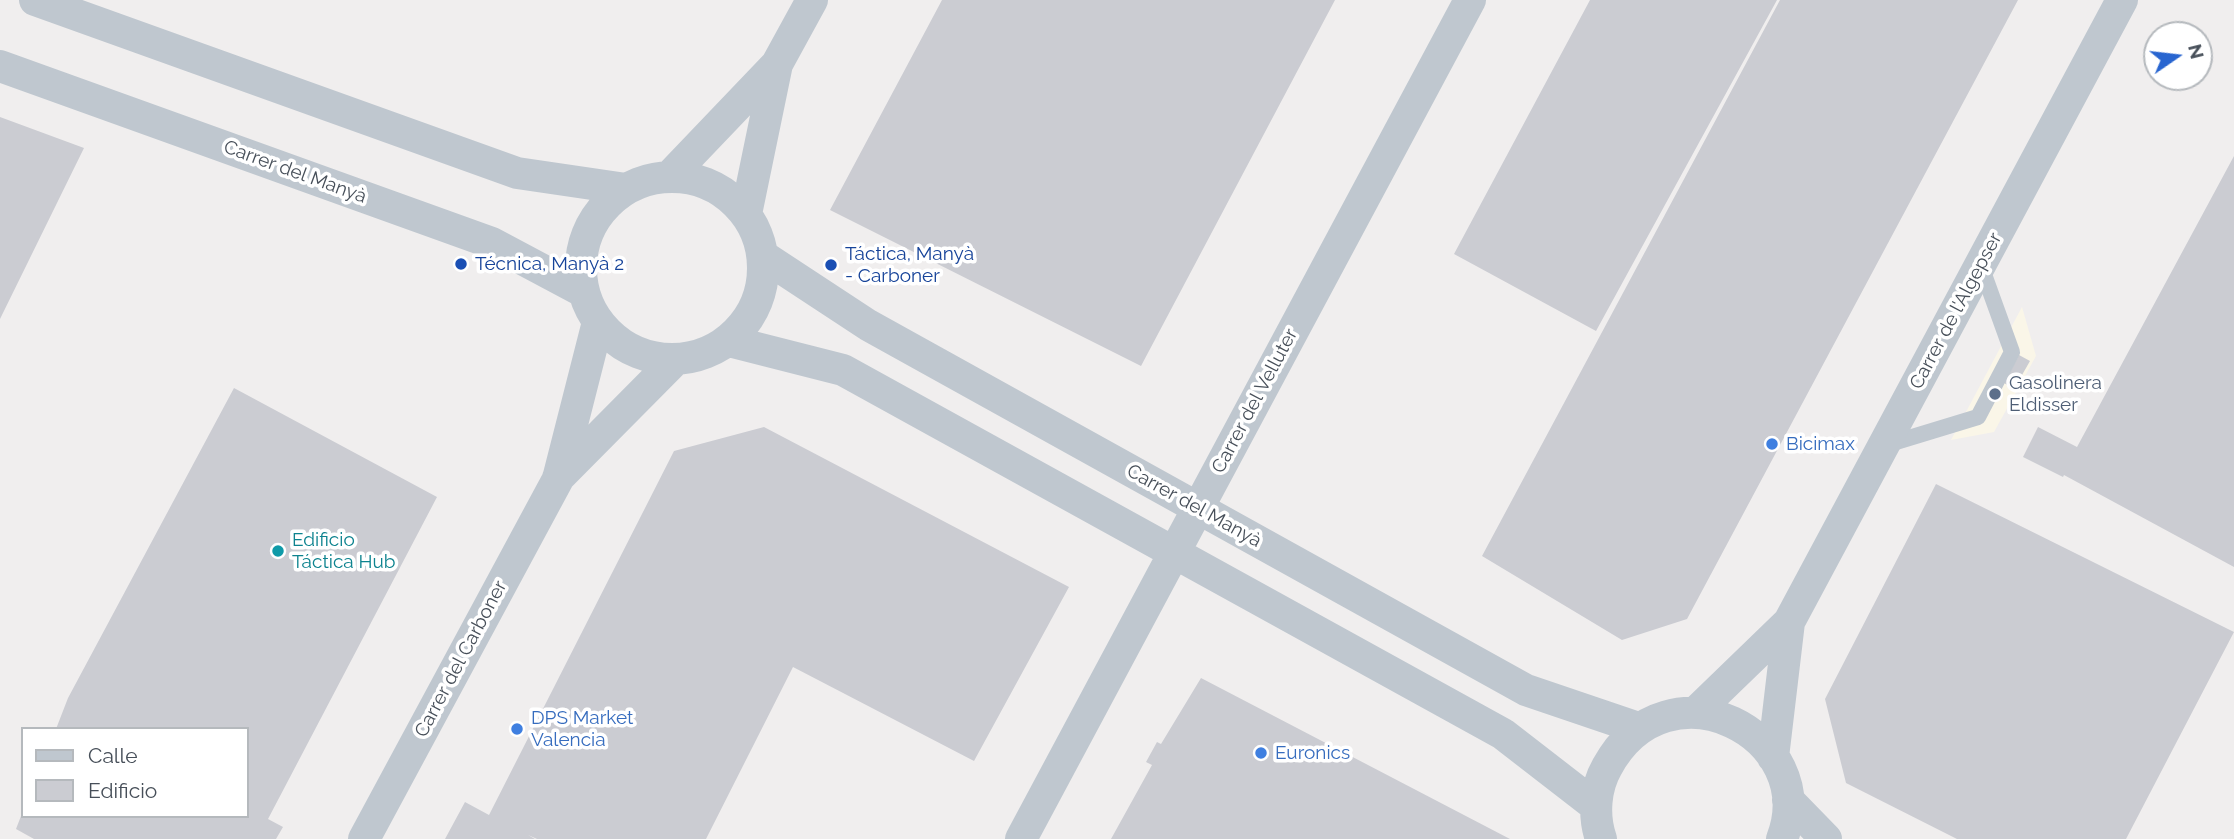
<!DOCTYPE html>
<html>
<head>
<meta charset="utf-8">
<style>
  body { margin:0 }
  #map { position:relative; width:2234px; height:839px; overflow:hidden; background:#f0eeee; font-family:Raleway,sans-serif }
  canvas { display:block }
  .legend { position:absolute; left:21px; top:727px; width:228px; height:91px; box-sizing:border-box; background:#fff; border:2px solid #b5b9bd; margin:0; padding:9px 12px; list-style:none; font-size:21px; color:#474f59 }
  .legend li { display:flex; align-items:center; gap:14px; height:35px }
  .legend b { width:35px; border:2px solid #b5b9bd }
  .north { position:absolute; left:2143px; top:21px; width:70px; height:70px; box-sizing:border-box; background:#fff; border:2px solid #b5b9bd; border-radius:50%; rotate:76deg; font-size:19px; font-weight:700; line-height:28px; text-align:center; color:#474f59 }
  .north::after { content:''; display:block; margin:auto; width:24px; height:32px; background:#2865d0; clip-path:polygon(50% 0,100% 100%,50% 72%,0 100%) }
</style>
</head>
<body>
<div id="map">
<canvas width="2234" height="839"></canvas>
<ul class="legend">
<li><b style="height:9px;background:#bfc7cf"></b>Calle</li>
<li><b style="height:19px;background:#cbccd2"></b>Edificio</li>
</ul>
<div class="north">N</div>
</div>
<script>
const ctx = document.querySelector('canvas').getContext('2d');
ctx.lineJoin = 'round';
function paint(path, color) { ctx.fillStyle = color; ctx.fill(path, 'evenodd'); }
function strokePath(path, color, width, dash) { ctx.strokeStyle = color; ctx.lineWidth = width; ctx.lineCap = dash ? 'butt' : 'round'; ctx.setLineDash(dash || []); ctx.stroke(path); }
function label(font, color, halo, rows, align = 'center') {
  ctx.font = font + ' Raleway,sans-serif'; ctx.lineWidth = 7; ctx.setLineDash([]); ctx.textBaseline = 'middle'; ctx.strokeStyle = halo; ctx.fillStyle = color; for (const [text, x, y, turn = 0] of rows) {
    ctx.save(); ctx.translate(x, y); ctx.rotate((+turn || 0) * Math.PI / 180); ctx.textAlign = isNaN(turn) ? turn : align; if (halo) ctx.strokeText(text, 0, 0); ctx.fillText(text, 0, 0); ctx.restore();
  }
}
const commercial = new Path2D(`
  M2022,307L2036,356L1994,432L1951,440Z`);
const building = new Path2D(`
  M942,0H1335L1141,366L830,210Z
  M1590,0H1777L1596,331L1454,254Z
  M1780,0H2018L1687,619L1622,640L1482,556Z
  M0,117L84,148L0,319Z
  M2234,156V567L2064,475L2063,477L2023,457L2038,427L2077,447Z
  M2019,355L2030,361L2014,389L2004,383Z
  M234,388L437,497L268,819L283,827L276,839H34L16,829L21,816H247V729H56L68,698Z
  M764,427L1069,587L974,761L793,667L706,839H537L528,835L535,839H445L465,802L489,815L674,451Z
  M1936,484L2234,632L2126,839H1957L1846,783L1825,699Z
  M1201,678L1510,839H1111L1152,765L1146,762L1157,742L1161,744Z`);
const service = new Path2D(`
  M1886,445L1978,417L2012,352L1981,266`);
const minor = new Path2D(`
  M35,0L517,173L626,189
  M0,66L492,243L584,292
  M581 268a91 91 0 1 1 182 0a91 91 0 1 1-182 0Z
  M669,177L777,64L812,0
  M746,214L777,64
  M763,256L868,325L1526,690L1638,728
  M729,341L843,370L1503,734L1596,806
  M558,478L675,360
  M1696,712L1789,622L2122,0
  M1773,757L1789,622
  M1788,800L1826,839
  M364,839L558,479L598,322
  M1021,839L1470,0
  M1601,839C1593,816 1595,788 1607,767C1668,655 1822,736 1782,839`);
const markers = [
  [461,264,7,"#1a4fb4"],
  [831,265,7,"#1a4fb4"],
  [1995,394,7,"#5c6f8a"],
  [1772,444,7,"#3f7fe0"],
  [278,551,7,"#0f9aa8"],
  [517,729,7,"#3f7fe0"],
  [1261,753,7,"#3f7fe0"]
];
const streetNames = [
  ["Carrer del Manyà",295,172,20],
  ["Carrer de l'Algepser",1956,311,-62],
  ["Carrer del Velluter",1255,401,-62],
  ["Carrer del Manyà",1194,506,29],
  ["Carrer del Carboner",461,659,-62]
];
const transitNames = [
  ["Táctica, Manyà",845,254],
  ["- Carboner",845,276],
  ["Técnica, Manyà 2",475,264]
];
const serviceNames = [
  ["Gasolinera",2009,383],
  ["Eldisser",2009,405]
];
const shopNames = [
  ["Bicimax",1786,444],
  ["DPS Market",531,718],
  ["Valencia",531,740],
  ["Euronics",1275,753]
];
const cultureNames = [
  ["Edificio",292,540],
  ["Táctica Hub",292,562]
];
paint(commercial, '#faf6e8');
paint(building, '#cbccd2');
strokePath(service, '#bfc7cf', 16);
strokePath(minor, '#bfc7cf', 32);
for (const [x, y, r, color] of markers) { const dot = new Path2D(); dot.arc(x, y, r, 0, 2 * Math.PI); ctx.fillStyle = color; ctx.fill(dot); strokePath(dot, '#fff', 2.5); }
label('19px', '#474f59', '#fff', streetNames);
label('19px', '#164399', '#fff', transitNames, 'left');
label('19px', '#4e5e75', '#fff', serviceNames, 'left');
label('19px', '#366cbe', '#fff', shopNames, 'left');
label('19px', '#0d838f', '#fff', cultureNames, 'left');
</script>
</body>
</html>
